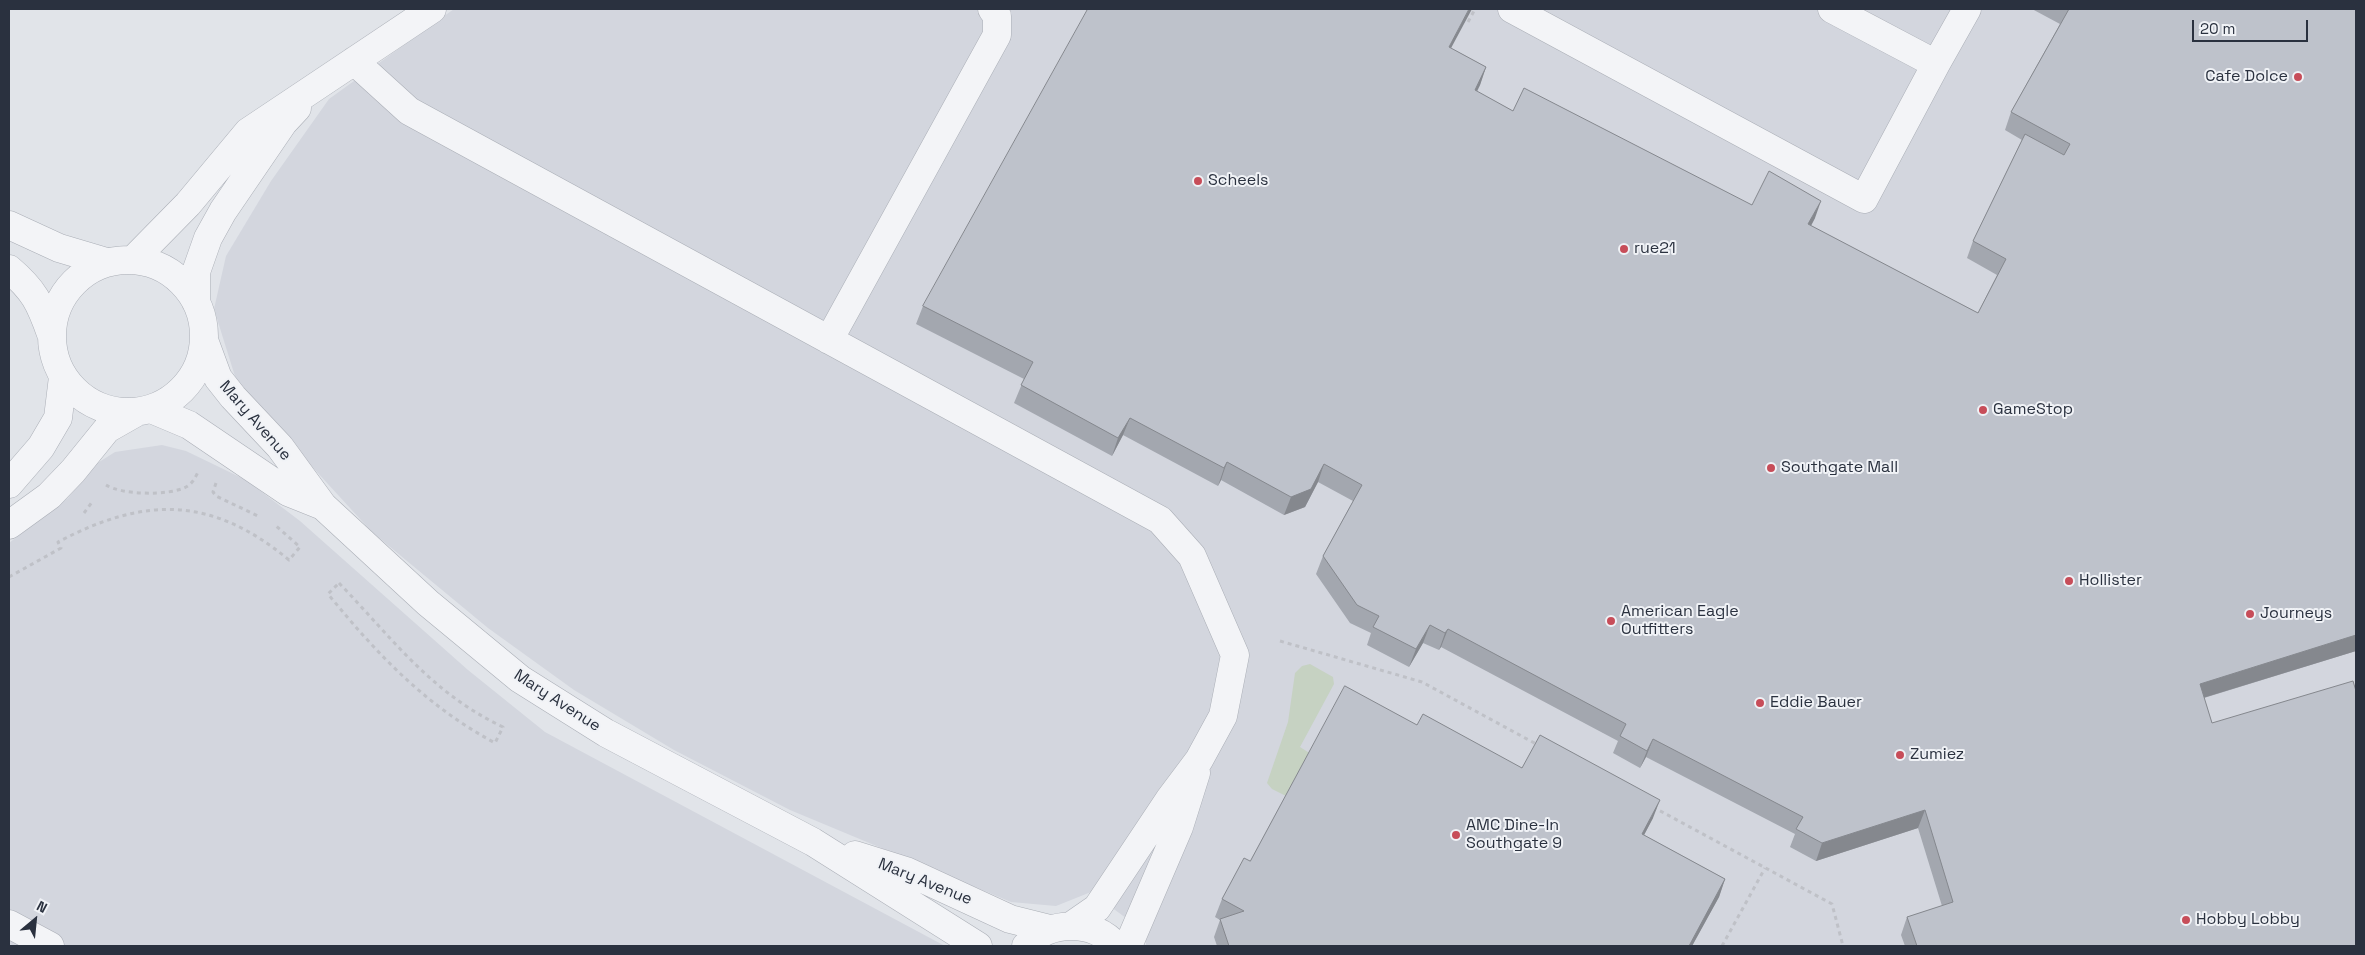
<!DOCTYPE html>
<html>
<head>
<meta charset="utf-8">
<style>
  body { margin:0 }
  #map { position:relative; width:2365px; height:955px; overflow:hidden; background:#e1e4e9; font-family:"Space Grotesk",sans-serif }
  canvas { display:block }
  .frame { position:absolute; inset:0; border:10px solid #2a313f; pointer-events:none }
  .north { position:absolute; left:10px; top:895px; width:50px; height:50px; -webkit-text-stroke:4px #f0f2f6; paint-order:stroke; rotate:28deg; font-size:14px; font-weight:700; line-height:20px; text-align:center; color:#2a313f }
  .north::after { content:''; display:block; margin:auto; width:18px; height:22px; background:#2a313f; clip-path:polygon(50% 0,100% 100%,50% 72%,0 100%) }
  .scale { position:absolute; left:2192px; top:20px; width:116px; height:22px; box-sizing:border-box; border:2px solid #2a313f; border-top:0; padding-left:6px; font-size:15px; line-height:18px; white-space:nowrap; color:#2a313f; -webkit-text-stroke:4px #f0f2f6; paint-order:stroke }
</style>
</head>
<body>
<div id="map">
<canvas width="2365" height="955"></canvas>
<div class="frame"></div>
<div class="north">N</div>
<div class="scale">20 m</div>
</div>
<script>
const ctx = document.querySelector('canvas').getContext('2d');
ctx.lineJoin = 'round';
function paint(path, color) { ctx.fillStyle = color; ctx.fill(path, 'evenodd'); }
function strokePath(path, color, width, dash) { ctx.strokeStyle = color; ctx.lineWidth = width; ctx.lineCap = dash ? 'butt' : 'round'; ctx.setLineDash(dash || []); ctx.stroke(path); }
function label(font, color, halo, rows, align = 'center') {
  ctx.font = font + ' "Space Grotesk",sans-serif'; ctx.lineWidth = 4; ctx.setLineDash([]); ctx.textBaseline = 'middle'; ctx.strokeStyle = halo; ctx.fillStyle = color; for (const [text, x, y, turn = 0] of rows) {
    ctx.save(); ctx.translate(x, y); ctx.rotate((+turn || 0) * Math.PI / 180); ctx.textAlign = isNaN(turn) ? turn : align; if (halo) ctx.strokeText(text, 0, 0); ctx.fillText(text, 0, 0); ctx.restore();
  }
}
const built = new Path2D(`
  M454,9H2356V946H1146V933L1091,892L1056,906L1011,902L790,810L674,750L574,690L488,628L372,532L238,386L214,309L226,256L271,181L329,99Z
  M162,445L186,451L246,480L300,521L468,670L545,732L945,946H9V543L68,498L96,464L115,452Z`);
const green = new Path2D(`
  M1310,664L1333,677L1334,684L1300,747L1311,754L1288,797L1272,789L1267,783L1288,722L1295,673L1302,666Z`);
const path = new Path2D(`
  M1468,22L1475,9
  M216,483L213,492L216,496L258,516
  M106,485C122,495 169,496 186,487C192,484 195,478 198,472
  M84,513L92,502
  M9,577L61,548L58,542C145,496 212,496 289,560L300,547L275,525
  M339,583C392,638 431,693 503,727L495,743C425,705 378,655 328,594Z
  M1280,641L1422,682L1538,745
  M1653,807L1832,904L1843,946
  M1722,946L1765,868`);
const minor = new Path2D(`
  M1512,9L1864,199L1936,64
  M1832,9L1936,64L1967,9
  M354,61L409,111L1160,520L1192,556L1235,655L1223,716L1199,760L1169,800L1097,908L1071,926
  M9,225L59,248L106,262
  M133,260L188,204L248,132L432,9
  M52 336a76 76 0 1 1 152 0a76 76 0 1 1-152 0Z
  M9,269C34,290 40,303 51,334
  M196,302V272L208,238L223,211L283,123L297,108
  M204,340L218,378L233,397L280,447L323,506L428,603L520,679L606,733L813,842L978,946
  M829,340L997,35V16L992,9
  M151,409L189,425L288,492L323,506
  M9,484L41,447L58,418L63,377
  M9,525L49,496L73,471L107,429L137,412
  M855,855L906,871L1010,919L1050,929
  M9,924L50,946
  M1026,946C1049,920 1093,919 1116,946
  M1128,946L1179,827L1196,773`);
const wall = new Path2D(`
  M2032,9H2356V651L2204,698L2212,723L2356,946H1905L1901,935L1907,917L1942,906L1918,828L1816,861L1790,847L1795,834L1646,757L1640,768L1613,753L1618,741L1441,647L1439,650L1423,643L1409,667L1367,645L1371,633L1350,623L1316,574L1323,556L1353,501L1318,482L1305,507L1284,515L1221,480L1218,486L1123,435L1112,456L1014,403L1024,379L916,324L923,306L1451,48L1486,67L1480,85L1477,92L1513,111L1752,205L1815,218L1811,226L1978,313L1997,275L1967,258L1973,241L2022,140L2005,130L2011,112L2060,24Z
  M1417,725L1522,768L1653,818L1644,835L1725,879L1719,897L1692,946H1217L1214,937L1220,920L1215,917L1222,899L1250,861Z`);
const shadedWall = new Path2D(`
  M1469,9H1472L1442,65L1449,47Z
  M1486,67L1480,85L1468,108L1475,90Z
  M1821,201L1815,218L1802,242L1808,224Z
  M1130,418L1123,435L1112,456L1118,438Z
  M1227,462L1221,480L1218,486L1224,468Z
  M1324,464L1318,482L1305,507L1284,515L1291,497Z
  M1430,625L1423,643L1409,667L1416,649Z
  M1448,629L1441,647L1439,650L1445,633Z
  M2356,635V651L2193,701L2200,684Z
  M1653,739L1646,757L1640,768L1647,751Z
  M1660,800L1653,818L1635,852L1642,834Z
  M1925,810L1918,828L1816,861L1822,843Z
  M1725,879L1719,897L1692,946H1689Z`);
const building = new Path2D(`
  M1088,9H1469L1449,47L1486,67L1475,90L1513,111L1524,88L1752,205L1769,171L1821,201L1808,224L1978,313L2006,259L1973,241L2025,134L2064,155L2070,144L2011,112L2069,9H2356V635L2200,684L2212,723L2353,681L2356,691V946H1917L1907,917L1953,902L1925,810L1822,843L1796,829L1803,817L1653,739L1647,751L1620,736L1626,724L1448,629L1445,633L1430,625L1416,649L1373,627L1379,616L1357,605L1323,556L1362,485L1324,464L1311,489L1291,497L1227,462L1224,468L1130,418L1118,438L1021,385L1033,362L923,306Z
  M1345,686L1417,725L1423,714L1522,768L1540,735L1660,800L1642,834L1725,879L1689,946H1229L1220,919L1244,911L1222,899L1244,858L1250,861Z`);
const markers = [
  [2298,77,5,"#c74d59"],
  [1198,181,5,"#c74d59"],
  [1624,249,5,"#c74d59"],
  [1983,410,5,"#c74d59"],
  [1771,468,5,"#c74d59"],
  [2069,581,5,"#c74d59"],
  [2250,614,5,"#c74d59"],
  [1611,621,5,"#c74d59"],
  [1760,703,5,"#c74d59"],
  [1900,755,5,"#c74d59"],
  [1456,835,5,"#c74d59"],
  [2186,920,5,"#c74d59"]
];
const poiNames = [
  ["Cafe Dolce",2288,77,"right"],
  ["Scheels",1208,181],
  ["rue21",1634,249],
  ["GameStop",1993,410],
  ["Southgate Mall",1781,468],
  ["Hollister",2079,581],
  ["American Eagle",1621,612],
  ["Outfitters",1621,630],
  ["Journeys",2260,614],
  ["Eddie Bauer",1770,703],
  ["Zumiez",1910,755],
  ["AMC Dine-In",1466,826],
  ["Southgate 9",1466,844],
  ["Hobby Lobby",2196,920]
];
const streetNames = [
  ["Mary Avenue",255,421,49],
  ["Mary Avenue",557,701,33],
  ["Mary Avenue",925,882,22]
];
paint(built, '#d3d6de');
paint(green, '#c6d2c2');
strokePath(minor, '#aaaeb6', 29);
strokePath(path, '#bfc1c7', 3, [4, 4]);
strokePath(minor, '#f3f4f7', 28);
paint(wall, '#a3a7af');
paint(shadedWall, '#85888e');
paint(building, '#bec2cb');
strokePath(building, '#85888e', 1);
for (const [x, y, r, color] of markers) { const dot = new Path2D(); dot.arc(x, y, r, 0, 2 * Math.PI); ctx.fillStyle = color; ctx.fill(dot); strokePath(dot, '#f0f2f6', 2); }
label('16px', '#2a313f', '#f0f2f6', poiNames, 'left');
label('16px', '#2a313f', '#f0f2f6', streetNames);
</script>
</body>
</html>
